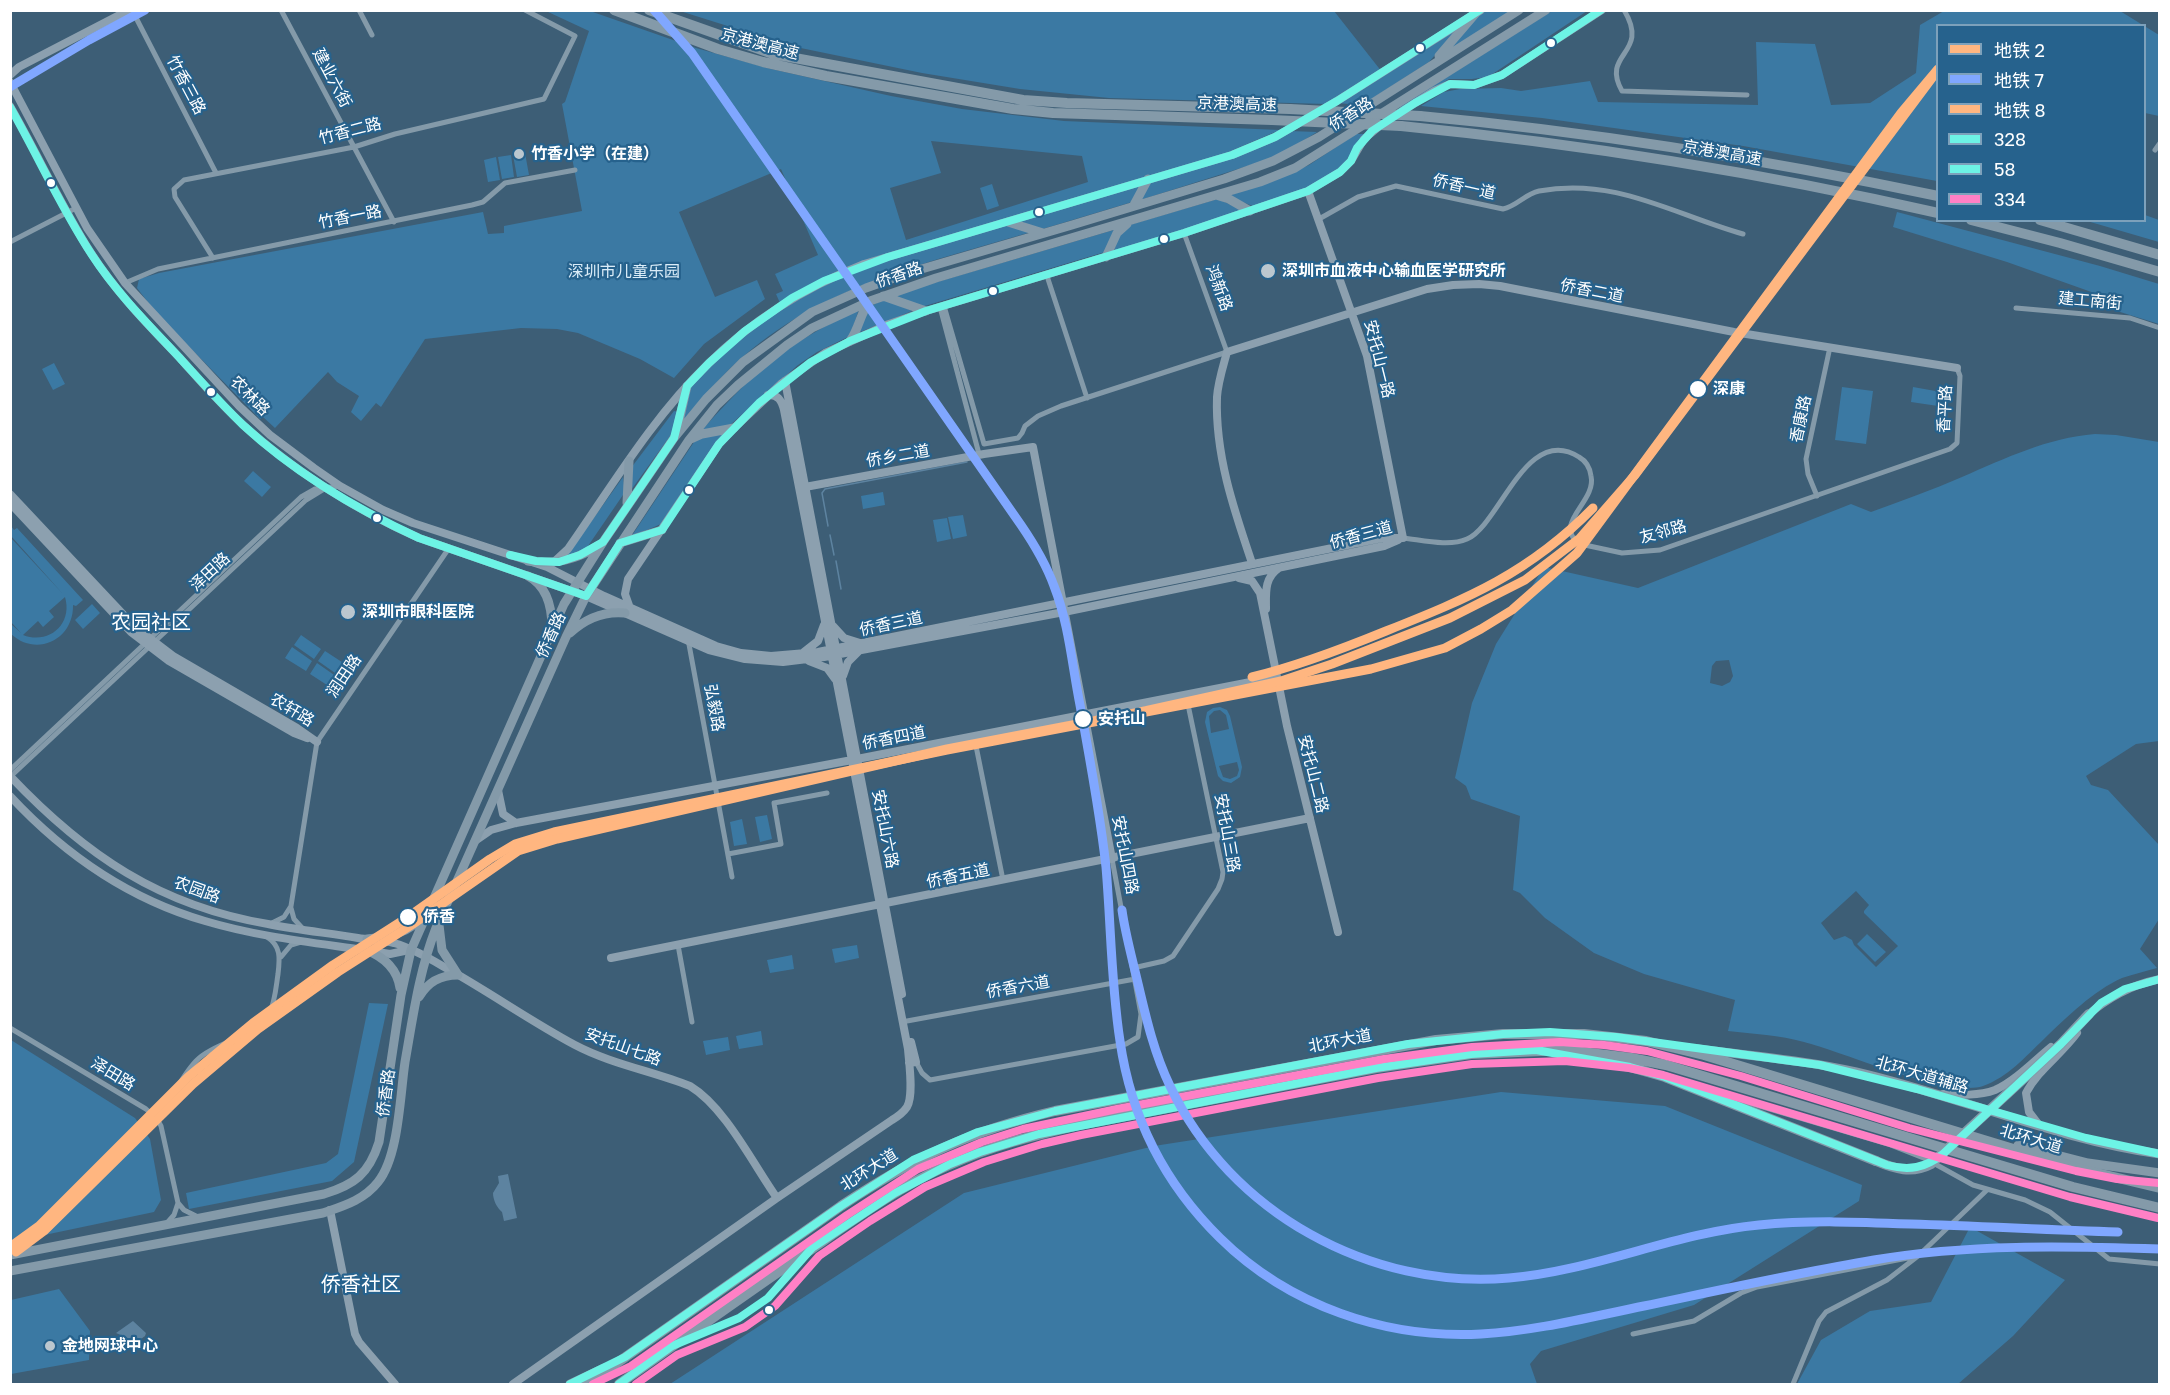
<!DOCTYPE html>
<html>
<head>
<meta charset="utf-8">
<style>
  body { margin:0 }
  #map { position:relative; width:2170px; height:1395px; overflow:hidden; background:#3d5e76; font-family:"Golos Text","Noto Sans SC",sans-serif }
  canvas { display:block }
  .frame { position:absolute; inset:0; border:12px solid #fff; pointer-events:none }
  .legend { position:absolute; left:1936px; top:24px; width:210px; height:198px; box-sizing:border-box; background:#26628d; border:2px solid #7da1bb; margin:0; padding:8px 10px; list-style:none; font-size:18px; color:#fff }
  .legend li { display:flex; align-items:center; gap:12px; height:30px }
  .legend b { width:30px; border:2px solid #7da1bb }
</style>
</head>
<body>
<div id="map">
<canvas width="2170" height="1395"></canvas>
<div class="frame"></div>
<ul class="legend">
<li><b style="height:8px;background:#ffb680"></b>地铁 2</li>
<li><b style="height:8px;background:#80a7ff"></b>地铁 7</li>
<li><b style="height:8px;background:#ffb680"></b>地铁 8</li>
<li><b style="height:8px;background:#6df3e5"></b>328</li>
<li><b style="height:8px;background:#6df3e5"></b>58</li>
<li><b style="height:8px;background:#ff80c5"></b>334</li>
</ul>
</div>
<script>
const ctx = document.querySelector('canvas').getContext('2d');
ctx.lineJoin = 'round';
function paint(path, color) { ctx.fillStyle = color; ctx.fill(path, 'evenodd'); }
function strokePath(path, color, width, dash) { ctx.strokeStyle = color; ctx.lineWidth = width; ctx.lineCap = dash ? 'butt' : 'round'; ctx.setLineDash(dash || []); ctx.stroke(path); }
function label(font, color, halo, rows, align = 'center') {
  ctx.font = font + ' "Golos Text","Noto Sans SC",sans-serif'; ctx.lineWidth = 4.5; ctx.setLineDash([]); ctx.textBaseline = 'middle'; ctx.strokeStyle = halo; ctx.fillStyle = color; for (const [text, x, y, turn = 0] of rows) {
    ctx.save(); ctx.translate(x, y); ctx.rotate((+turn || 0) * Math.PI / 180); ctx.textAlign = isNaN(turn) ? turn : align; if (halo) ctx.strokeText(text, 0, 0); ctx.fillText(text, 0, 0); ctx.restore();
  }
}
const green = new Path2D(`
  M546,11H590L696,48L771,69L891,96L962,109L1064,121L1280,130L1224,154L833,274L797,291L780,303L776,294L783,291L775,274L818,255L781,169L679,212L715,297L757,280L765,299L704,344L674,378L640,359L578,333L557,329L521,328L425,339L381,407L376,403L361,421L351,412L359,396L337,382L328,372L275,428L263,417L260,419L157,314L137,288L139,279L159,273L483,212L488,234L504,233V226L582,211L562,104L565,102L589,31ZM931,141L1082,156L1088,182L906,240L890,188L941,173Z
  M680,11H1334L1382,72L1327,104L1109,98L1020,89L922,73L791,46Z
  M1481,11H1511L1449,50Z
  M1552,11H1587L1488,77L1472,79H1449L1403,108L1399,107Z
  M1944,11H2120L2159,35V116L2145,113L2144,26H1938L1937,181L1743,146L1542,118L1421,106L1444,92L1460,89L1501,88L1521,91L1590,81L1598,102L1758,105L1756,42L1815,44L1831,105L1870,103L1916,73L1920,25Z
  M1452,32L1454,33L1429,62L1362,105L1336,103Z
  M1290,131L1317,132L1279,156L1140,200L1150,181Z
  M1356,134H1365C1355,143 1352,155 1343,164C1320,188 1284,197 1255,207L1228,196L1290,174L1309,165Z
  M525,153L529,175L517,177L513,155Z
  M511,155L514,177L502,179L498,157Z
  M496,157L500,180L488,182L484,160Z
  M1142,183L1132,202L1039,230L1018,220Z
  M992,184L999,206L987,210L980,188Z
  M1218,199L1244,211L1114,251L1118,237L1129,225Z
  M1897,212L2100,266L2159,284V324L2104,307L2097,294L2007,262L1893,227Z
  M2145,215L2159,220V242L2087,221L2144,220Z
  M1007,223L1031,232C930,262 828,284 745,355C722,374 703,398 683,421L687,391L696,380L737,341L765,319L825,284L869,266Z
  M1117,229L1105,252L918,308L893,295Z
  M886,299L912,311L860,332L866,308Z
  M859,309L850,336L817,352L798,365L729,426L702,430C722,408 742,386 764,367C793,343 826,325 859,309Z
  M54,363L65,384L53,390L42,369Z
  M1842,387L1873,391L1866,444L1835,440Z
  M1913,387L1941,392L1938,406L1911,402Z
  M674,411L678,412L676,428L631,490V468Z
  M725,433L661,524L631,537L694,442L699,437Z
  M2095,434L2116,435L2159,442V741L2136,744L2086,776L2091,785L2108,790L2159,845V919L2140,949L2157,968C2146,971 2134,974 2122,978C2093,991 2067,1017 2044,1039C2025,1057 2008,1077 1983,1086C1948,1098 1844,1052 1804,1042C1780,1035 1753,1034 1728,1031L1735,1000L1644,974L1594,953L1545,918L1520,893L1513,890L1520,816L1471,799L1466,786L1455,778L1472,703L1496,644L1544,567L1638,588L1851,504L1871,512C1901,501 1932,490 1962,477C2006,458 2047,438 2095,434ZM1729,660L1733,676L1730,682L1722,686L1710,683L1712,666L1716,661ZM1856,891L1869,905L1864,911V913L1898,946L1876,967L1854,945L1852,940L1845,936L1834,940L1821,923Z
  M253,471L271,487L262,497L244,481Z
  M623,477L625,492L588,546L580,554L563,557L573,547Z
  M883,492L885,505L863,509L861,496Z
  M963,515L967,536L953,539L948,517Z
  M947,518L951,539L937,542L933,520Z
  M11,526L14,530L17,528L83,600L76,606L73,605C74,639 37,658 11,634V624L21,633L11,622V538L63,594L11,536ZM65,597C73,624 49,645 23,635L38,621L43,627L54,617L49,611Z
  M92,604L100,613L83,629L75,620Z
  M301,635L321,649L314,659L294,645Z
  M292,647L312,661L306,671L285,658Z
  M325,651L345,664L338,675L318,661Z
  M317,663L337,677L330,687L310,674Z
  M1220,707L1227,710L1230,716L1242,767L1240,777L1231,783L1223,781L1218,776L1205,722L1207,712L1213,708ZM1220,710L1226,715L1229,729L1211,733L1209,716L1214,711ZM1237,762L1239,770L1237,776L1230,779L1223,777L1219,766Z
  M767,815L772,839L760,842L755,817Z
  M742,819L747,844L734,846L730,822Z
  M1867,934L1886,952L1875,962L1857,944Z
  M857,945L859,958L835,963L832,949Z
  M792,955L794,969L770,973L767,960Z
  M369,1003L388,1004L354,1162L332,1181L189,1209L186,1193L326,1163L338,1154Z
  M761,1031L763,1045L739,1049L736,1036Z
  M728,1037L730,1050L706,1055L703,1041Z
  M11,1040L135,1118L150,1139L161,1200L154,1212L11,1242Z
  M1501,1092L1665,1106L1862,1185L1859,1201L1694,1305L1541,1351L1530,1364L1537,1384H670L964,1193L1154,1146Z
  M1970,1227L2065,1280L2013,1336L1958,1384H1797L1821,1340L1870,1311L1931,1302Z
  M59,1289L90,1331L89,1360L11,1374V1300Z`);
const water = new Path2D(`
  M508,1174L517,1218L504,1221L502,1212C497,1208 493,1200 493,1193L499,1183L498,1176Z
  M133,1321L146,1333L145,1336L137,1342L116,1333Z`);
const stream = new Path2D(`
  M828,526L822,493L825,489L967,462
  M830,535L834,555
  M836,561L841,589`);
const street = new Path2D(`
  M132,10L216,173
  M281,10L394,222
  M359,10L372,35
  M1624,10C1651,55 1600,52 1622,91L1747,95
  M2155,150L2160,143
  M1319,219L1358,197L1396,186L1503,209C1517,206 1525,194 1539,191C1616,177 1672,214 1743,234
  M10,242L76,208
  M213,258L175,197L174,189L184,180L354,147L395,134L544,99L575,36L525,10
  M1047,276L1087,398
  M125,283L158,269L472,205L483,202L505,183L575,170
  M944,306L984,444L1018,438L1022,433L1025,426L1038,416L1061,406L1227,352L1184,233
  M940,307L979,454
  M2016,308L2130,318L2160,328
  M1817,496L1808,474L1806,459L1830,347
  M1403,538C1422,540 1449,547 1467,539C1500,525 1526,423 1579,457C1586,461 1590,468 1591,476C1597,502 1551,524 1580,544L1622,553L1660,550L1950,449L1957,443L1960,376L1957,368
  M688,639L732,877
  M974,736L1003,880
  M10,770L301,497L315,489L339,486
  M10,777L306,500L324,489
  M728,854L781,844L774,803L827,793
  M291,908L294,919L304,930
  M272,923L284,917L291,906L317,742L449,548
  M678,945L692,1022
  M281,957L291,945L301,942
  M1133,968L1164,961L1173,956L1218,889L1222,879L1223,872L1186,695
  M907,1021L1135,979
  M10,1028L146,1109L157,1119L161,1126L178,1203L174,1215L167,1223
  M916,1062L922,1073L930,1080L1126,1044L1138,1037L1141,1014L1112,859
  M1719,1094L1888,1144L1926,1159L1973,1185L2025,1200L2050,1212L2109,1259L2160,1264
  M157,1119C171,1101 180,1078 196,1061C214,1042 258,1037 269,1014C275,1003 276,987 278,974C280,958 281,946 267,937
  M178,1203L184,1210L198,1217
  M1633,1334L1694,1321L1741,1293L1757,1287L1918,1256
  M1793,1384L1819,1321L1826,1312L1887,1280L1918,1256L1987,1190`);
const secondary = new Path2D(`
  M10,75L19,67L129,10
  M10,82L87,228L125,283L239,406L270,435L314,468L340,486L383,510L413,523L547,567L604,596L716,646L741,653L771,656L818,652L1382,538H1403
  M10,106C38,155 61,206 91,253C116,292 147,324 179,357C202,383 225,409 251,432C302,476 358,511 419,538L586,596L709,650L745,659L783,662L824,657L1064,612L1384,546L1398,540
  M1396,115L1434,91L1450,84L1474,85L1502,75L1602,10
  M1308,191L1367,356L1403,538
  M785,381L902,994
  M805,487L984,454L1033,447L1112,859
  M10,494L135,627L173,656L297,728L317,742
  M10,503L131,632L169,661L294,733L307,738
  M554,562L568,549C612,486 653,417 708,364C753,319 806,287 864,264L1232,155L1275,137L1337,101L1481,10
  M1252,563C1234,510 1215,455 1217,397C1218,382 1223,367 1227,352L1427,289L1453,285L1479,284L1500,286L1734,332L1957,368
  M1239,578L1252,581L1260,593L1287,726L1338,932
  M630,608L625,594L628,579L719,444L734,428L782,383L825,353L889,324L926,311L1184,233L1308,191L1340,172L1351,161L1364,139L1381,125
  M1266,609C1266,593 1264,578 1279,568
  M833,626L844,638L860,643
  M804,652L818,641L824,625
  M809,661L827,668L835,679
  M843,676L848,662L858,652
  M10,776C85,855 160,906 268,924C298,930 328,933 358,938C369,940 382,940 394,943C415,949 435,962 455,973C495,996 534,1023 575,1045C611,1064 652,1071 690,1086C725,1107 753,1164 777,1198
  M498,790L503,814L516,823
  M10,796C64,854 129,899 205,921C265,939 329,944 390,954L409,950
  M475,841L491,830L516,823L852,760L1276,677
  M611,958L1310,818
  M2085,1017C2108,998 2130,985 2160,979
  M909,1063L916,1062L911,1042
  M1943,1094C1960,1095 1979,1096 1995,1090C2015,1081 2034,1061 2051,1047
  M2039,1125L2029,1112L2026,1093C2038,1070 2061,1055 2077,1033
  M330,1210L355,1334L359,1342L395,1384
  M513,1384L777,1198L892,1120C897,1117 903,1113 907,1107C914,1095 909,1063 908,1049L784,410C782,401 778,394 768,395`);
const primary = new Path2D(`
  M1439,56L1475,14
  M1216,195L1229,199L1250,211
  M1134,205L1148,179
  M1008,222L1043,233
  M1106,257L1117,233L1127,224
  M883,296L926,311
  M850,341C859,329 860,313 870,301
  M677,430L687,386
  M691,439L702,434L734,428
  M627,503L629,461
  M620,543L662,530
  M528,561C555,565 577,560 599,545
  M528,576C547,586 552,607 552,628
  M570,633C585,619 604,611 625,613
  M439,925L442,950L458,975
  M367,939C387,937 409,934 422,916
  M366,950C384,957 397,968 400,988
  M419,997C428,982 440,975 458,975
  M1698,1049C1750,1056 1804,1060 1856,1072C1956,1095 2058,1140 2160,1154
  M2018,1145L2088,1163L2160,1173
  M10,1255L324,1194C354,1185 369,1174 379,1142L401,995L411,950L564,604L603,542L674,438L706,399L743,362L812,312L866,288L908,273L1072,225L1224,179L1273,161L1319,137L1519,10
  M10,1271L323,1213C343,1206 364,1200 378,1182C399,1156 400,1095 405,1062C413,1017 419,971 436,928L566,637L586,596L689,440L717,405L738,385L787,345L812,328L870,301L936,278L1260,182L1295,168L1546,10
  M570,1384L604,1368`);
const highway = new Path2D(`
  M614,10L718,49L763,62L826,76L1013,109L1053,113L1272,120
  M649,10L773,54L1023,100L1067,103L1290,109
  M1420,116C1594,132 1767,160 1938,196
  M1401,126C1584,144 1758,172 1938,213
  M1971,220L2060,243L2160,272
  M2040,220L2160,255
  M1584,1058L1630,1067L1665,1077L1876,1161
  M2034,1069L2061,1044L2089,1014
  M587,1384L841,1206C913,1158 970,1131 1055,1111L1436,1040L1503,1034H1584L1646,1041L1704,1055L2076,1168L2160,1188
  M619,1384C683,1339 747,1293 813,1248C856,1218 900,1186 949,1165C990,1146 1035,1135 1079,1125L1376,1068L1471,1054L1565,1050L1631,1058L1666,1065L2073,1187L2160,1208`);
const highwayBridge = new Path2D(`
  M1290,109L1420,116
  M1272,120L1401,126
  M1876,1161C1895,1169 1912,1174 1931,1164L2034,1069`);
const bus1 = new Path2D(`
  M10,107C38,156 61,208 92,255C116,292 147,323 177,355C199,379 220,403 243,425C295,473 356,509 419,538L586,596L620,543L662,530L719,444L759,403L811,362L850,341L926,311L1184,233L1308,191L1340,172L1351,161L1357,148L1372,131L1415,103L1450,84L1474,85L1502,75L1601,10
  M510,555L536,561L559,562L580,555L603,542L674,438L687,386L709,363L745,331L792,298L824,281L888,257L1232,155L1275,137L1337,101L1480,10`);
const bus2 = new Path2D(`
  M570,1384L625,1357L841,1206L913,1160L978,1132L1055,1111L1408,1044L1503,1034L1550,1032L1616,1037L1820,1065L1917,1089L2086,1138L2160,1154
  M619,1384L672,1346L739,1318L768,1298L812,1248L895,1193L950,1164L980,1152L1039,1134L1376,1068L1471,1054L1536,1050L1630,1067L1665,1077L1887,1165C1909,1171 1925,1168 1943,1154L2061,1044L2101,1003L2125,989L2160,979`);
const bus3 = new Path2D(`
  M593,1384L631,1366L847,1215L918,1169L982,1142L1023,1129L1117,1109L1384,1059L1472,1047L1560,1042L1604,1045L1647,1051L1741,1076L1909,1128L2076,1171L2117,1179L2159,1183
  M636,1384L677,1355L745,1327L775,1306L819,1256L870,1221L925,1187L984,1162L1042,1144L1081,1135L1378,1078L1472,1064L1565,1061L1629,1068L1663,1075L2070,1197L2158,1218`);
const metro1 = new Path2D(`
  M1252,677C1298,666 1342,649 1386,631C1469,598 1529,573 1593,508
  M10,1247L39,1226L188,1077L253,1023L333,965L408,917L490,859L515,844L554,832L947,750L1371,669L1445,648L1481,629L1512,610L1577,553L1901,113L1938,69`);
const metro2 = new Path2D(`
  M654,10L692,53L1021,525C1034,544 1046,564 1054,586C1069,624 1072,665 1080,705C1090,759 1100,813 1106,867C1111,925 1111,983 1120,1041C1131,1117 1165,1184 1220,1238C1289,1306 1386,1339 1481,1334C1536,1331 1590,1317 1644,1306C1720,1290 1797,1273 1874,1260C1968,1244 2064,1246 2160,1249
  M10,87L89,40L145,10
  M1122,910C1125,932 1131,954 1136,975C1145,1013 1153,1051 1170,1086C1230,1213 1371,1290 1509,1278C1594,1271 1674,1233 1759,1225C1809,1220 1860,1222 1911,1224C1980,1226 2049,1230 2118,1232`);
const metro3 = new Path2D(`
  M16,1252L44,1231L193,1084L258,1029L338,972L413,924L518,851L557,839L947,749L1140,712L1281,681L1332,664L1450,618L1525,580L1580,538L1635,475L1938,70`);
const markers = [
  [1551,43,5,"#fff"],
  [1420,48,5,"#fff"],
  [519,154,6,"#bbc7cf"],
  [51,183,5,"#fff"],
  [1039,212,5,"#fff"],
  [1164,239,5,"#fff"],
  [1268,271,8,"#bbc7cf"],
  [993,291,5,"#fff"],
  [1698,389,9,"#fff"],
  [211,392,5,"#fff"],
  [689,490,5,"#fff"],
  [377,518,5,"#fff"],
  [348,612,8,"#bbc7cf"],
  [1083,719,9,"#fff"],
  [408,917,9,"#fff"],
  [769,1310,5,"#fff"],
  [50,1346,6,"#bbc7cf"]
];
const streetNames = [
  ["京港澳高速",760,44,15],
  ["建业六街",332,78,62],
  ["竹香三路",186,85,62],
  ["京港澳高速",1237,104,2],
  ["侨香路",1351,114,-32],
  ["竹香二路",350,131,-14],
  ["京港澳高速",1722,153,10],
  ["侨香一道",1464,187,13],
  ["竹香一路",350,217,-11],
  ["侨香路",899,275,-19],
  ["鸿新路",1219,288,70],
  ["侨香二道",1592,291,11],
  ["建工南街",2090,301,5],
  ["安托山一路",1379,359,76],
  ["农林路",250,396,45],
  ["香平路",1945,409,-87],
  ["香康路",1801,419,-78],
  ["侨乡二道",898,456,-10],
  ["友邻路",1663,532,-15],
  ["侨香三道",1361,535,-15],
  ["泽田路",210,572,-43],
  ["侨香三道",891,624,-12],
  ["侨香路",551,635,-65],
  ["润田路",344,676,-56],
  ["弘毅路",714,708,80],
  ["农轩路",292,710,31],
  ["侨香四道",894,738,-11],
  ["安托山二路",1313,774,76],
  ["安托山六路",885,829,79],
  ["安托山三路",1227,833,80],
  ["安托山四路",1125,855,79],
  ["侨香五道",958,876,-12],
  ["农园路",197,890,20],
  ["侨香六道",1018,987,-10],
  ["北环大道",1340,1041,-11],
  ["安托山七路",623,1047,20],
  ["泽田路",113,1074,31],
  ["北环大道辅路",1922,1075,16],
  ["侨香路",386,1093,-82],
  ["北环大道",2031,1139,17],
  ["北环大道",869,1170,-32]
];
const poiNames = [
  ["竹香小学（在建）",531,154],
  ["深圳市血液中心输血医学研究所",1282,271],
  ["深圳市眼科医院",362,612],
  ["金地网球中心",62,1346]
];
const parkNames = [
  ["深圳市儿童乐园",624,272]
];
const stopNames = [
  ["深康",1713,389],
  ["安托山",1098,719],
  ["侨香",423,917]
];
const quarterNames = [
  ["农园社区",151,623],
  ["侨香社区",361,1285]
];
paint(green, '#3b79a3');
paint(water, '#5d83a0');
strokePath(stream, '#5d83a0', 1.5);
strokePath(street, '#849aa9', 5);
strokePath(secondary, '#8ca0af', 8);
strokePath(primary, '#849aa9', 9);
strokePath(highway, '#849aa9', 10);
strokePath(highwayBridge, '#849aa9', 10);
strokePath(bus1, '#6df3e5', 8);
strokePath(bus2, '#6df3e5', 8);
strokePath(bus3, '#ff80c5', 8);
strokePath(metro1, '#ffb680', 9);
strokePath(metro2, '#80a7ff', 9);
strokePath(metro3, '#ffb680', 9);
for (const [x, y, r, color] of markers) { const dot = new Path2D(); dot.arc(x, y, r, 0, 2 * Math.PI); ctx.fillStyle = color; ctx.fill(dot); strokePath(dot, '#26628d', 2); }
label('16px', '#fff', '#26628d', streetNames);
label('bold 16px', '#fff', '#26628d', poiNames, 'left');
label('16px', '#daecf8', '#26628d', parkNames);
label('bold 16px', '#fff', '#26628d', stopNames, 'left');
label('20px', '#fff', '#26628d', quarterNames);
</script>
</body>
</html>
